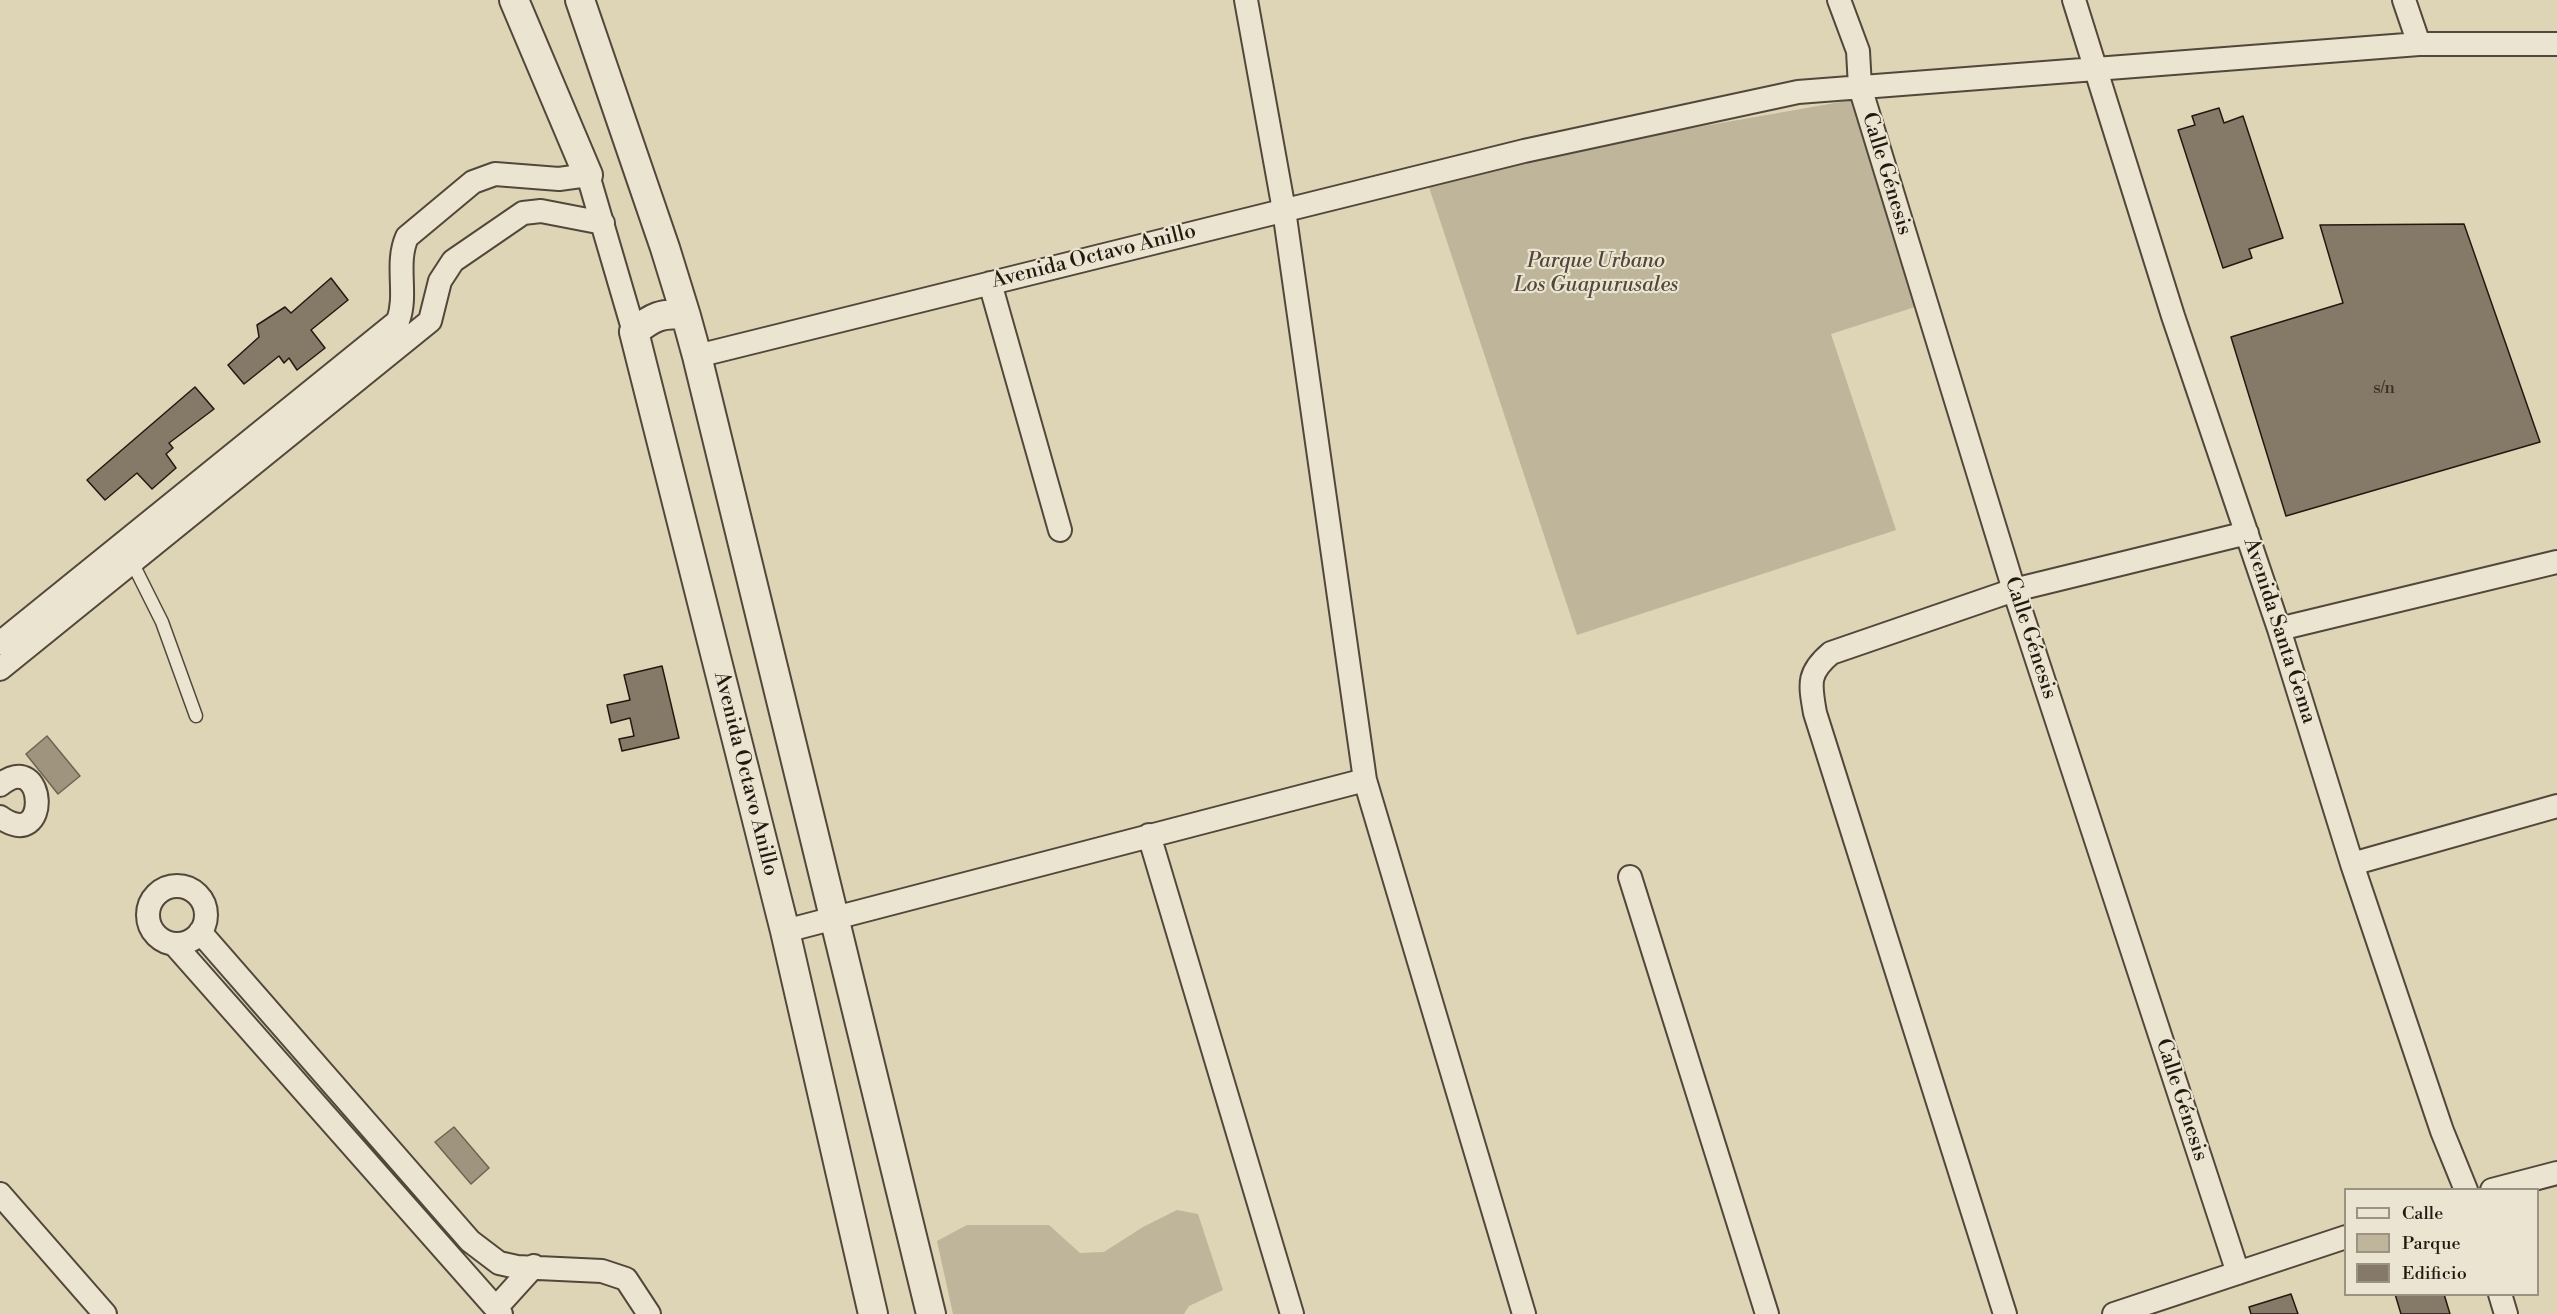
<!DOCTYPE html>
<html>
<head>
<meta charset="utf-8">
<style>
  body { margin:0 }
  #map { position:relative; width:2557px; height:1314px; overflow:hidden; background:#ded5b6; font-family:"Libre Bodoni",serif }
  canvas { display:block }
  .legend { position:absolute; left:2344px; top:1188px; width:195px; height:108px; box-sizing:border-box; background:#eae4d0; border:2px solid #9b9284; margin:0; padding:8px 10px; list-style:none; font-size:18px; color:#241811 }
  .legend li { display:flex; align-items:center; gap:12px; height:30px }
  .legend b { width:30px; border:2px solid #9b9284 }
</style>
</head>
<body>
<div id="map">
<canvas width="2557" height="1314"></canvas>
<ul class="legend">
<li><b style="height:8px;background:#eae4d0"></b>Calle</li>
<li><b style="height:16px;background:#beb59a"></b>Parque</li>
<li><b style="height:16px;background:#857a67"></b>Edificio</li>
</ul>
</div>
<script>
const ctx = document.querySelector('canvas').getContext('2d');
ctx.lineJoin = 'round';
function paint(path, color) { ctx.fillStyle = color; ctx.fill(path, 'evenodd'); }
function strokePath(path, color, width, dash) { ctx.strokeStyle = color; ctx.lineWidth = width; ctx.lineCap = dash ? 'butt' : 'round'; ctx.setLineDash(dash || []); ctx.stroke(path); }
function label(font, color, halo, rows, align = 'center') {
  ctx.font = font + ' "Libre Bodoni",serif'; ctx.lineWidth = 4.5; ctx.setLineDash([]); ctx.textBaseline = 'middle'; ctx.strokeStyle = halo; ctx.fillStyle = color; for (const [text, x, y, turn = 0] of rows) {
    ctx.save(); ctx.translate(x, y); ctx.rotate((+turn || 0) * Math.PI / 180); ctx.textAlign = isNaN(turn) ? turn : align; if (halo) ctx.strokeText(text, 0, 0); ctx.fillText(text, 0, 0); ctx.restore();
  }
}
const green = new Path2D(`
  M1852,100L1915,307L1831,334L1896,530L1577,635L1425,175Z
  M1177,1210L1198,1214L1223,1290L1189,1306L1184,1314H953L937,1241L967,1225H1049L1080,1253L1104,1252L1143,1227Z`);
const water = new Path2D(`
  M47,736L80,776L58,794L26,754Z
  M454,1127L489,1168L471,1184L435,1142Z`);
const building = new Path2D(`
  M2219,108L2224,123L2243,116L2283,238L2249,249L2252,258L2223,268L2178,130L2195,125L2192,116Z
  M2464,224L2540,442L2286,516L2231,337L2343,303L2320,225Z
  M331,278L348,300L311,330L325,348L297,370L289,358L284,363L279,356L244,384L228,365L259,337L257,325L285,307L291,313Z
  M195,387L214,409L169,443L173,448L166,454L176,468L152,489L137,473L105,500L87,480Z
  M662,666L679,738L622,751L619,739L634,736L630,718L611,723L607,705L630,700L624,675Z
  M2291,1294L2298,1314H2251L2249,1307Z
  M2395,1294H2444L2450,1314H2401Z`);
const service = new Path2D(`
  M132,562L162,622L196,716`);
const minor = new Path2D(`
  M1246,0L1284,210L1365,780L1524,1314
  M1839,0L1858,51L1860,87L2014,590L2238,1273
  M2074,0L2173,316L2279,629L2352,864L2442,1131L2466,1190
  M2404,0L2419,44
  M990,283L1060,530
  M697,356L1524,151L1798,92L2419,44H2557
  M2279,629L2557,562
  M0,643L398,321C408,294 395,264 407,237L473,182L495,174L559,179L588,175L634,332
  M0,669L430,321L440,281L453,261L523,213L541,211L603,223
  M0,785C46,747 52,854 0,817
  M1149,835L1292,1314
  M2352,864L2557,806
  M1630,877L1767,1314
  M148 915a29 29 0 1 1 58 0a29 29 0 1 1-58 0Z
  M785,931L1365,780
  M200,932L470,1241L499,1263L517,1267L602,1271L626,1279L649,1314
  M174,944L501,1314
  M2492,1190L2557,1173
  M0,1194L105,1314
  M2500,1294L2506,1314
  M496,1308L534,1266
  M2005,1314L1815,713C1810,684 1807,673 1831,653L2014,590L2247,533
  M2114,1314L2346,1237`);
const tertiary = new Path2D(`
  M514,0L588,175
  M580,0L665,248L686,316
  M873,1314L785,931L634,332C651,318 663,311 686,316L697,356L931,1314`);
const numberNames = [
  ["s/n",2384,389]
];
const streetNames = [
  ["Calle Génesis",1886,174,73],
  ["Avenida Octavo Anillo",1094,257,-14],
  ["Avenida Santa Gema",2279,631,72],
  ["Calle Génesis",2030,638,72],
  ["Avenida Octavo Anillo",745,774,76],
  ["Calle Génesis",2181,1100,72]
];
const parkNames = [
  ["Parque Urbano",1596,262],
  ["Los Guapurusales",1596,286]
];
paint(green, '#beb59a');
paint(water, '#9f957e');
strokePath(water, '#6e6352', 1.5);
paint(building, '#857a67');
strokePath(building, '#241811', 1.5);
strokePath(service, '#52473a', 15);
strokePath(minor, '#52473a', 26);
strokePath(tertiary, '#52473a', 32);
strokePath(service, '#eae4d0', 12);
strokePath(minor, '#eae4d0', 22);
strokePath(tertiary, '#eae4d0', 28);
label('18px', '#3c3026', null, numberNames);
label('21px', '#241811', '#eae4d0', streetNames);
label('italic 21px', '#52473a', '#eae4d0', parkNames);
</script>
</body>
</html>
